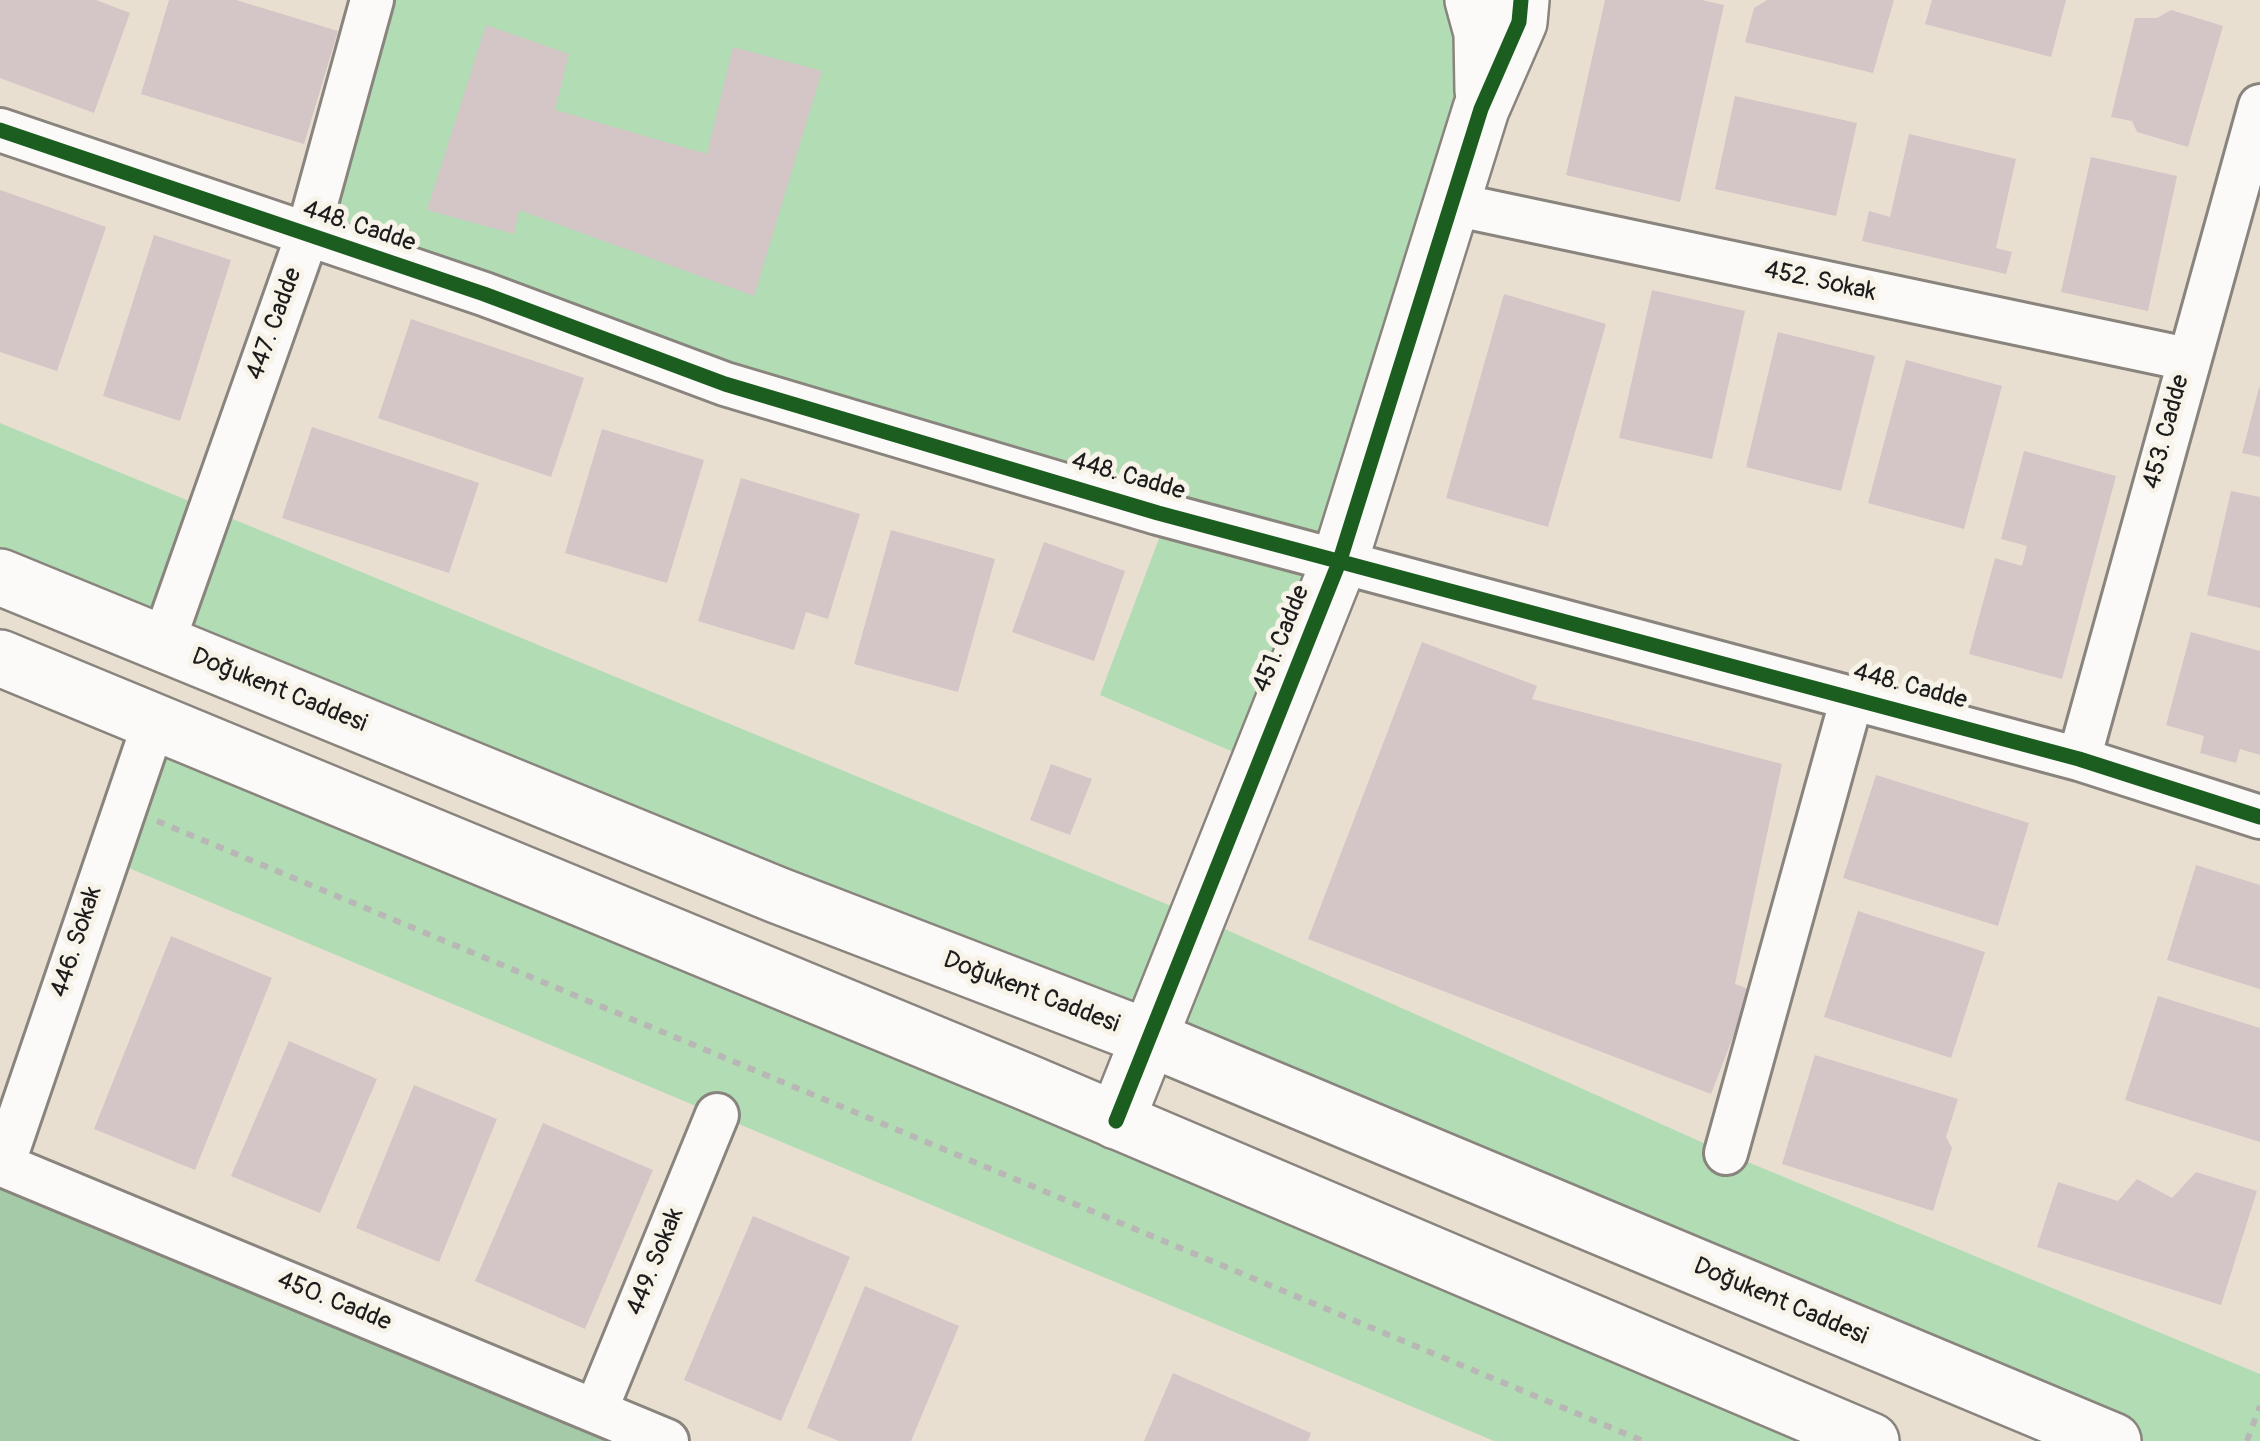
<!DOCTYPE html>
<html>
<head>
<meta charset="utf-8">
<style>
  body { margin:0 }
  canvas { display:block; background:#e9dfd1 }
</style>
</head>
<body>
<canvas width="2260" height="1441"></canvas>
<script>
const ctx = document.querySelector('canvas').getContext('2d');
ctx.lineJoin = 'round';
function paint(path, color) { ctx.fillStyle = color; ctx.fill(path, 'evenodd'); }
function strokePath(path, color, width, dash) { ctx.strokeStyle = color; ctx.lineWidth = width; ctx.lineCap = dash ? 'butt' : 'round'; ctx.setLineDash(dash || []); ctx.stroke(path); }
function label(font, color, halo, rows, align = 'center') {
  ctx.font = font + ' Pangolin,sans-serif'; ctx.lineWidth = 10; ctx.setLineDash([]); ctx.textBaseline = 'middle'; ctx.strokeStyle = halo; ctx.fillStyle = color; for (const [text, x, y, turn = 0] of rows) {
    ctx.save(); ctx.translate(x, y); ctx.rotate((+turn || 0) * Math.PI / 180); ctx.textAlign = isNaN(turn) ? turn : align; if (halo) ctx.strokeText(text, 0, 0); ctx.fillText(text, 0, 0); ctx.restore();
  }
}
const green = new Path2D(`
  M372,0H1473L1482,33L1259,763L1100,695L1166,520L307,236Z
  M0,423L1198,917L1726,1153L2260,1374V1441H2113L0,577Z
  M155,720L1871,1441H1494L105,858Z`);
const forest = new Path2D(`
  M0,1164L667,1441H0Z`);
const building = new Path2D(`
  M0,0H96L130,13L94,113L0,78Z
  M169,0H236L338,31L304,144L141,94Z
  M1605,0H1702L1724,5L1680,202L1566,175Z
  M1767,0H1894L1873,73L1745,42L1754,8Z
  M1932,0H2066L2051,57L1925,24Z
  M2171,10L2223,26L2188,147L2137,132L2132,121L2111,117L2135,18H2157Z
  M486,25L569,54L555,110L707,154L733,47L822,71L754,296L519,210L514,234L427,210Z
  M1735,96L1857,123L1836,216L1715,189Z
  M1909,134L2016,159L1996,248L2012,252L2006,274L1862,241L1869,211L1890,217Z
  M2091,157L2177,176L2148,311L2061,292Z
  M0,190L106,227L57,371L0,352Z
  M154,235L231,260L180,421L103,396Z
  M1652,290L1745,311L1712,459L1619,438Z
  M1504,294L1606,324L1548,527L1446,498Z
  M411,319L584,378L551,477L378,418Z
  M1778,332L1875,356L1841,491L1746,467Z
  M1906,360L2002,386L1964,529L1868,503Z
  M2259,388H2260V457L2242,453Z
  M312,427L479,483L449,573L282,518Z
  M602,429L704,460L667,583L565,553Z
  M2024,451L2116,476L2062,679L1969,654L1995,558L2022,566L2027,546L2001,539Z
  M741,478L860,514L828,619L806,612L794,650L698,621Z
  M2231,491L2260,497V608L2207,595Z
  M891,530L995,559L958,692L854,664Z
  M1044,542L1125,571L1094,661L1012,632Z
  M2191,632L2260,651V755L2240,749L2236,763L2200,753L2204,736L2166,725Z
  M1422,642L1537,686L1532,699L1782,764L1735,984L1751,990L1711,1094L1308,939Z
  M1051,764L1092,779L1070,835L1030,820Z
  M1876,775L2029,823L1998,926L1843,878Z
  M2196,865L2260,885V989L2167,960Z
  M1858,911L1985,952L1951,1058L1824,1017Z
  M171,936L272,978L195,1170L94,1129Z
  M2158,996L2260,1028V1142L2125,1100Z
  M289,1041L377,1079L320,1213L231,1176Z
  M1815,1055L1958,1099L1946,1137L1952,1148L1933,1211L1782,1164Z
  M414,1085L497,1119L439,1262L356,1228Z
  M543,1123L653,1170L585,1329L475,1281Z
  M2196,1172L2257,1191L2221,1305L2037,1247L2058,1182L2118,1201L2137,1179L2172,1198Z
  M753,1216L850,1257L781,1421L684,1380Z
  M865,1286L959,1326L911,1441H839L807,1428Z
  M1173,1373L1311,1433L1308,1441H1144Z`);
const path = new Path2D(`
  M157,821L1643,1441
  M2247,1441L2260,1406`);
const street = new Path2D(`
  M0,130L484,294L725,384L1158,513L2079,759L2260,817
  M1453,204L2187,359
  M163,643L307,236L372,0
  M2079,759L2260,106
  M1726,1153L1852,698
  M0,1164L667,1441
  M3,1165L155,720
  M596,1410L717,1115`);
const secondary = new Path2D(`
  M1473,0L1482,33L1483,91
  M1116,1121L1340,560L1481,109L1519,22L1521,0`);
const primary = new Path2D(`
  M0,577L777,895L1149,1038L2113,1441
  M0,658L1026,1082L1871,1441`);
const cycleway = new Path2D(`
  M0,130L484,294L725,384L1158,513L2079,759L2260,817
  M1116,1121L1340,560L1481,109L1519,22L1521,0`);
const streetNames = [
  ["448. Cadde",359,227,18],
  ["452. Sokak",1820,282,12],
  ["447. Cadde",275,324,-70],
  ["453. Cadde",2167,432,-75],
  ["448. Cadde",1128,477,16],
  ["451. Cadde",1282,639,-68],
  ["448. Cadde",1910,687,15],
  ["Doğukent Caddesi",279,691,22],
  ["446. Sokak",77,942,-72],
  ["Doğukent Caddesi",1031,993,21],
  ["449. Sokak",656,1262,-68],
  ["450. Cadde",334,1302,22],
  ["Doğukent Caddesi",1780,1302,23]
];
paint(green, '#b1dcb4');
paint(forest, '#a4caa7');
paint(building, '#d4c5c7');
strokePath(street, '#89847d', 48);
strokePath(secondary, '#89847d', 60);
strokePath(primary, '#89847d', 60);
strokePath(path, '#b9b7b5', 6, [8, 8]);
strokePath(street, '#fcfaf8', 42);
strokePath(secondary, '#fcfaf8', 55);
strokePath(primary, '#fcfaf8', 55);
strokePath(cycleway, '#1b5e20', 15);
label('25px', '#1c1c1c', '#f7f3e8', streetNames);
</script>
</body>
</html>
